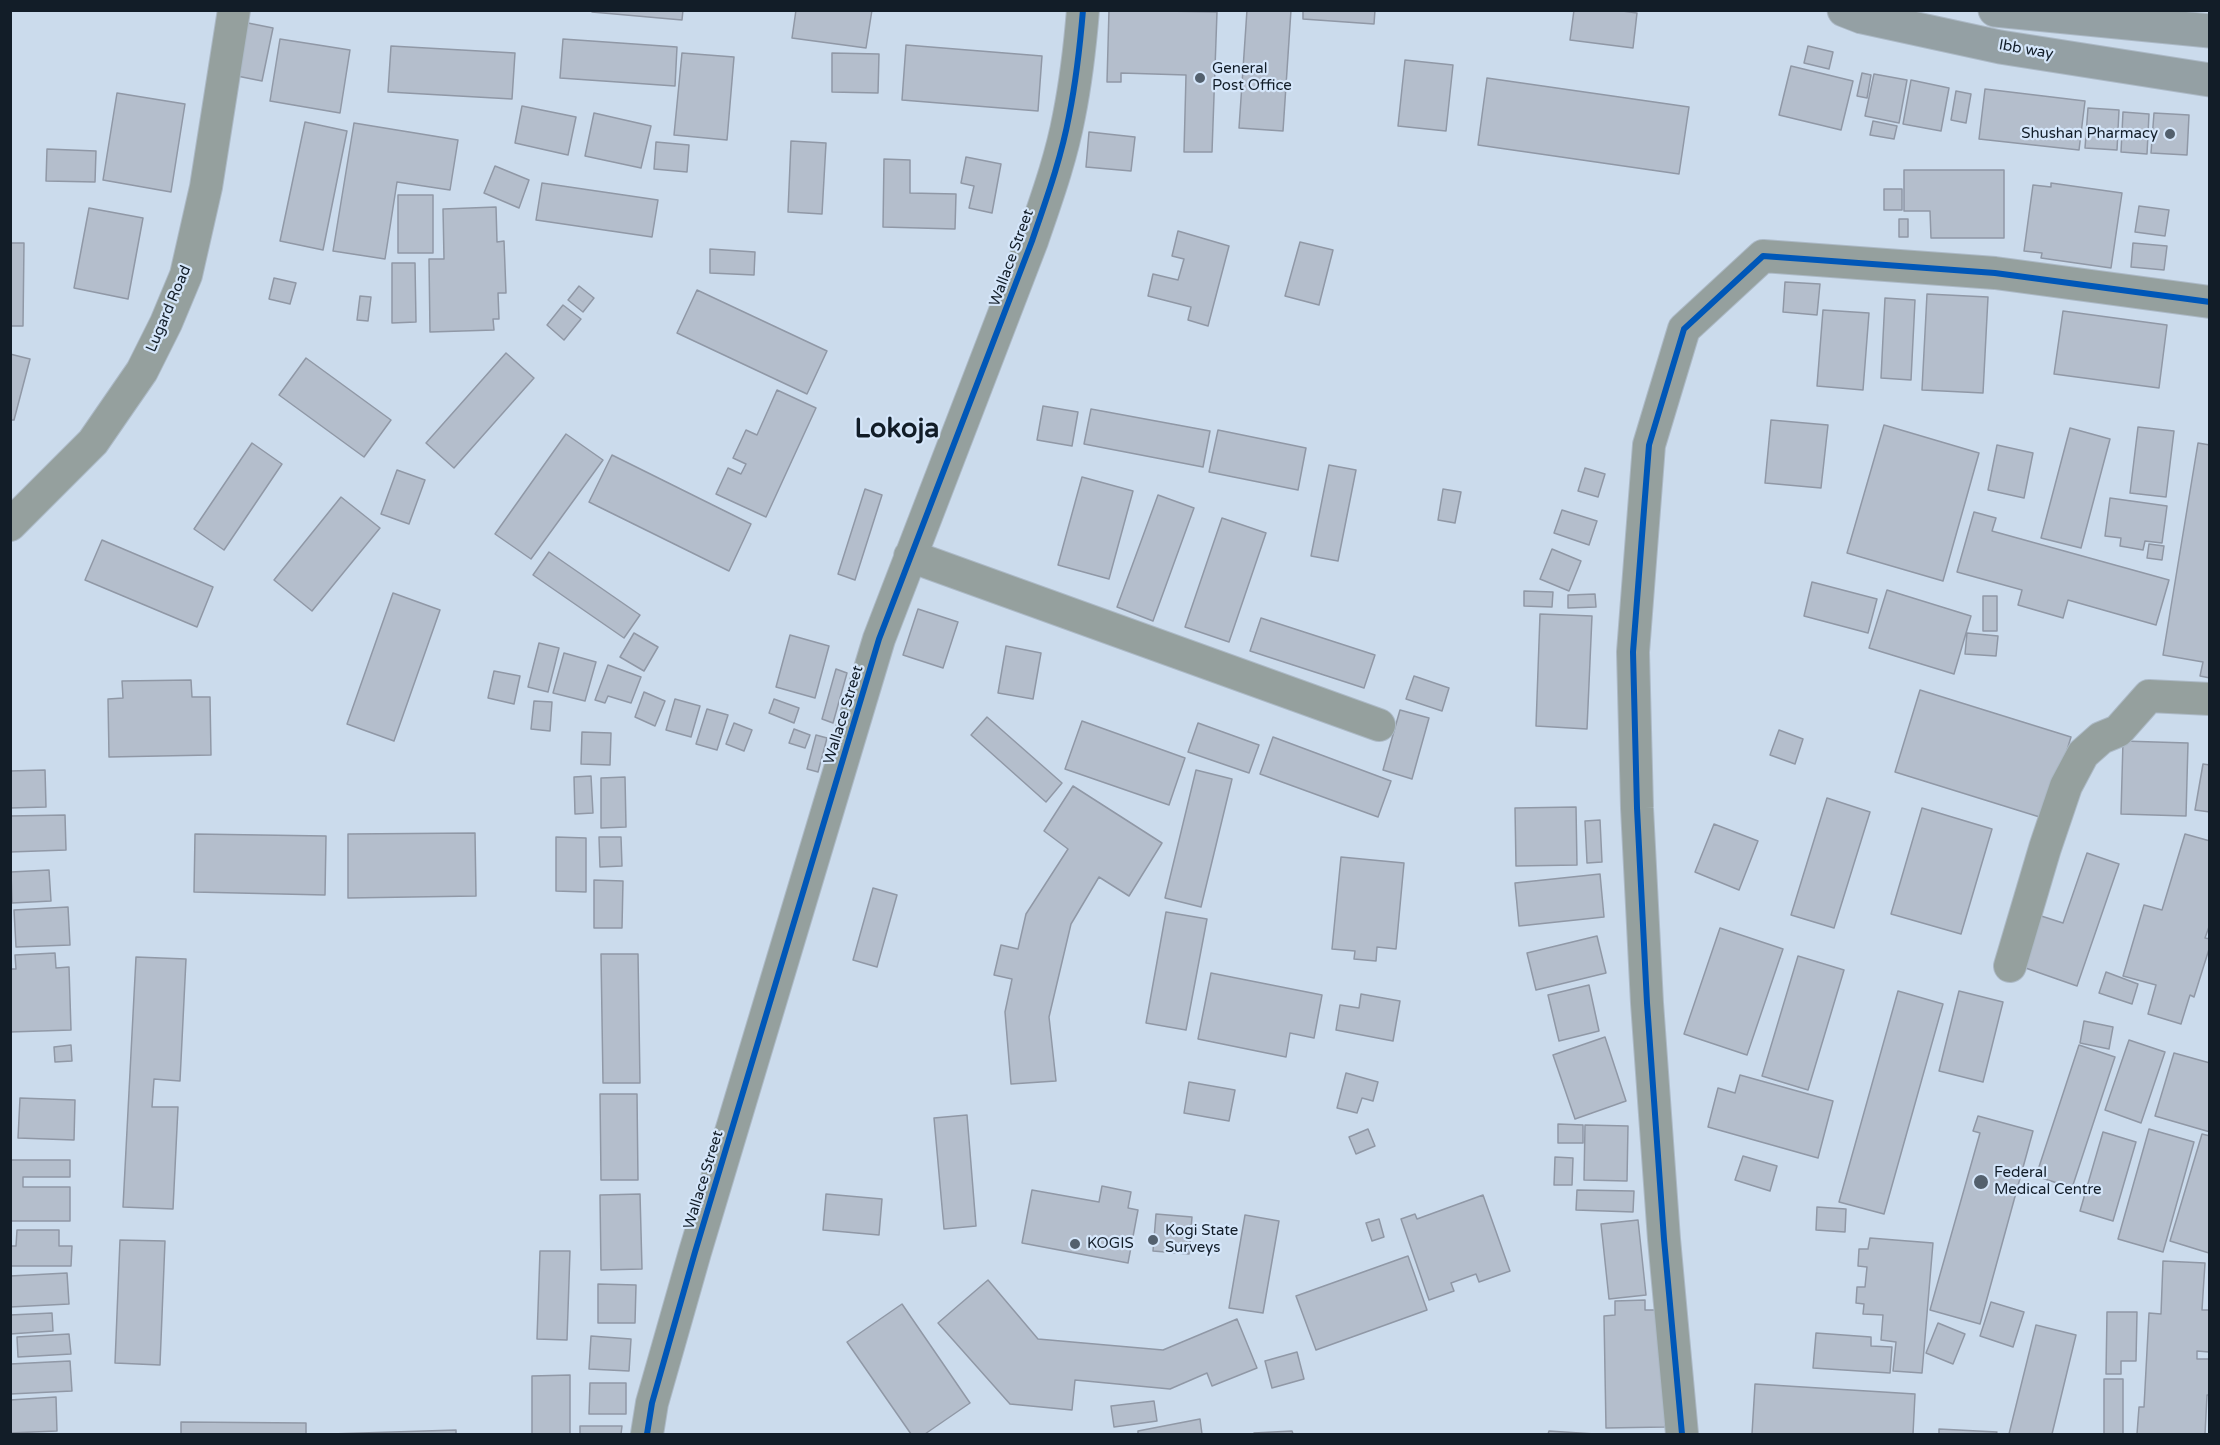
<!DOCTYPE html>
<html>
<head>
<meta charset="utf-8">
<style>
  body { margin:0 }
  #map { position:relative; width:2220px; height:1445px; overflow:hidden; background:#cbdbec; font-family:"Varela Round",sans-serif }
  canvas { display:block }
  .frame { position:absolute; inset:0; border:12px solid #121d28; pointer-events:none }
</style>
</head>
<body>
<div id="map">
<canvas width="2220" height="1445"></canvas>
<div class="frame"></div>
</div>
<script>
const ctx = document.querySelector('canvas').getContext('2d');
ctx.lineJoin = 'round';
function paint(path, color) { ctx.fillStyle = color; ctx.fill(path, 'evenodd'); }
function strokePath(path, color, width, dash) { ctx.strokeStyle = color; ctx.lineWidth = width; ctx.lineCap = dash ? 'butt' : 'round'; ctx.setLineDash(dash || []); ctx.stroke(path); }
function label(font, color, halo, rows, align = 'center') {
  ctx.font = font + ' "Varela Round",sans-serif'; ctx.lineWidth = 4.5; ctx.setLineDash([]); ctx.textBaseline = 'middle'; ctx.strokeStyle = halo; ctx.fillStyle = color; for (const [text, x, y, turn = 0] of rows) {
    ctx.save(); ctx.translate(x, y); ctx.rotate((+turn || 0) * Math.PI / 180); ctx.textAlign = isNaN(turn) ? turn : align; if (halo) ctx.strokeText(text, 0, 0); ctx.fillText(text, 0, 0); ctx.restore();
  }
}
const building = new Path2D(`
  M592,10H683L682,20L592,12Z
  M796,10H872L866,48L792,38Z
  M1109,10L1217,12L1212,152H1184L1186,75L1121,73V82H1107Z
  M1247,10H1291L1283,131L1239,128Z
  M1303,10H1375L1374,24L1303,19Z
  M1574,10H1615L1637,13L1633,48L1570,40Z
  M248,23L273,28L262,81L237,76Z
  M280,39L350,50L340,113L270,101Z
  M563,39L677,47L675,86L560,78Z
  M906,45L1042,56L1038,111L902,100Z
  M391,46L515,53L512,99L388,92Z
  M1808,46L1833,52L1829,69L1804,63Z
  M682,53L734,57L727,140L674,135Z
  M832,53L879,54L878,93L832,92Z
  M1405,60L1453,65L1446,131L1398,126Z
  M1791,66L1853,81L1841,130L1779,115Z
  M1862,73L1871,75L1867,98L1857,96Z
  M1874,74L1907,80L1899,123L1865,116Z
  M1487,78L1689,107L1679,174L1478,145Z
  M1911,80L1949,88L1941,131L1903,124Z
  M1985,89L2085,101L2079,150L1979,139Z
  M1956,91L1971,94L1966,123L1951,120Z
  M117,93L185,104L171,192L103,180Z
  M522,106L576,117L568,155L515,143Z
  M2088,108L2119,110L2117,150L2085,148Z
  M2123,112L2149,114L2147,154L2121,152Z
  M594,113L651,126L641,168L585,156Z
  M2154,113L2189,115L2187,155L2151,153Z
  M1873,121L1897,126L1894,139L1870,135Z
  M305,122L347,131L323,250L280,241Z
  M354,123L458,140L450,190L397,182L385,259L333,251Z
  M1089,132L1135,137L1131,171L1086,167Z
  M791,141L826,143L822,214L788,212Z
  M656,142L689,145L687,172L654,169Z
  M47,149L96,151L95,182L46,181Z
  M966,157L1001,164L992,213L969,208L974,186L961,183Z
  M884,159L910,160V193L956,194L955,229L883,227Z
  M495,166L529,180L519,208L484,193Z
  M1904,170H2004V238H1931L1930,211H1904Z
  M542,183L658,200L652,237L536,220Z
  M2051,183L2122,193L2111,268L2041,258L2042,253L2024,251L2033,185L2051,187Z
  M1884,189H1902V210H1884Z
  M398,195H433V253H398Z
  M2139,206L2169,210L2165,236L2135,232Z
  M496,207L497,242L504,241L506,293H498L499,319H493L494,330L430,332L429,259H444L443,209Z
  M89,208L143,218L128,299L74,288Z
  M1899,219H1908V237H1899Z
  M1178,231L1229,246L1208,326L1188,320L1191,307L1148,296L1153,274L1178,280L1184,259L1172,256Z
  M1300,242L1333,250L1319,305L1285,296Z
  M10,243H24L23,326H10Z
  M2133,243L2167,246L2164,270L2131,267Z
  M710,249L755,252L754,275L710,273Z
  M392,263H415L416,322L392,323Z
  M274,278L296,283L290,304L269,299Z
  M1785,282L1820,284L1817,315L1783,312Z
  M579,286L594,298L583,312L568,300Z
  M697,290L827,351L807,394L677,333Z
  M1927,294L1988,297L1983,393L1922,390Z
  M360,296L371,297L368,321L357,320Z
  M1885,298L1915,300L1911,380L1881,378Z
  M563,305L581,319L564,340L547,325Z
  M1823,310L1869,313L1863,390L1817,386Z
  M2063,311L2167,325L2159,388L2054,374Z
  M506,353L534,378L454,468L426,443Z
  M10,354L30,359L14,420H10Z
  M306,358L391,420L364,457L279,395Z
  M777,390L816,408L766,517L716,494L728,468L741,474L746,464L733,458L746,430L757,435Z
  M1043,406L1078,412L1072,446L1037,440Z
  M1091,409L1210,431L1203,467L1084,444Z
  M1771,420L1828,425L1821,488L1765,483Z
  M1884,425L1979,453L1943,581L1847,553Z
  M2138,427L2174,431L2166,497L2130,493Z
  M2070,428L2110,439L2081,548L2041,538Z
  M1218,430L1306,448L1298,490L1209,472Z
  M566,434L603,460L531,559L495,534Z
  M252,443L282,464L224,550L194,529Z
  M2198,443L2210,445V678L2200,676L2203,662L2163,655Z
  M1997,445L2033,453L2024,498L1988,490Z
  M612,455L751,524L729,571L589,502Z
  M1329,465L1356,470L1338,561L1311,556Z
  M1585,468L1605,474L1598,497L1578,491Z
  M397,470L425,480L409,524L381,514Z
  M1082,477L1133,491L1109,579L1058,565Z
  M865,489L882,495L855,580L838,574Z
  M1443,489L1461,492L1455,523L1438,520Z
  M1158,495L1194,508L1153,621L1117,607Z
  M341,497L380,528L312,611L274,580Z
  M2110,498L2167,506L2162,543L2145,541L2143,550L2120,546L2121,538L2105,536Z
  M1562,510L1597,521L1589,545L1554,533Z
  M1974,512L1996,518L1992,531L2169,580L2156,625L2068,600L2063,618L2018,605L2022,590L1957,572Z
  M1222,518L1266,533L1229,642L1185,627Z
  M102,540L213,587L197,627L85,580Z
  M2149,544L2164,546L2162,560L2147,558Z
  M1552,549L1581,561L1569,591L1540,579Z
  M549,552L640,615L624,638L533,575Z
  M1812,582L1877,599L1868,633L1804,616Z
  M1887,590L1971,616L1954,674L1869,648Z
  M1524,591L1553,592L1552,607L1524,606Z
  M393,593L440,610L394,741L347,724Z
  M1595,594L1596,607L1568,608V595Z
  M1983,596H1997V631H1983Z
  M918,609L958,622L943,668L903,655Z
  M1540,614L1592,616L1587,729L1536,726Z
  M1261,618L1375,655L1364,688L1250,651Z
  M634,633L658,647L644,671L620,657Z
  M1967,633L1998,636L1996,656L1965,654Z
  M790,635L829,646L815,698L776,687Z
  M539,643L559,648L548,692L528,687Z
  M1006,646L1041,653L1033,699L998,693Z
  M564,653L596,662L585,701L553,693Z
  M608,665L641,677L631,703L608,696L605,703L595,700Z
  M836,669L847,673L833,723L822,719Z
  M494,671L520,676L514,704L488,698Z
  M1414,676L1449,688L1442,711L1406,699Z
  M191,680L192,697H210L211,755L109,757L108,699L123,698L122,681Z
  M1920,690L2071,737L2046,819L1895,772Z
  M644,692L665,701L655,726L635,717Z
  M675,699L700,706L691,737L666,730Z
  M774,699L799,708L794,723L769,713Z
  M534,701L552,702L550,731L531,729Z
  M707,709L728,715L717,750L696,744Z
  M1400,710L1429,718L1412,779L1383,770Z
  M987,717L1062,783L1046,802L971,735Z
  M1082,721L1185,758L1169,805L1065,769Z
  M734,723L752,730L744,751L726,744Z
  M1198,723L1259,745L1249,773L1188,752Z
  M794,729L810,735L805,748L789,743Z
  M1779,730L1803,739L1795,764L1770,755Z
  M582,732L611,733L610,765L581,764Z
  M816,735L827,738L818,772L807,769Z
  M1273,737L1391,781L1378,817L1260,774Z
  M2123,741L2188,743L2186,816L2121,814Z
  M2203,764L2210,765V812L2195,810Z
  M45,770L46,807L10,808V771Z
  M1196,770L1232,779L1201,907L1165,898Z
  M591,776L593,813L575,814L574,777Z
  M625,777L626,827L601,828V778Z
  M1073,786L1162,843L1129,896L1099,877L1071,924L1049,1017L1056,1081L1011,1084L1005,1012L1012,979L994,975L1001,945L1018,949L1026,914L1068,849L1044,831Z
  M1827,798L1870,812L1834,928L1791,915Z
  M1576,807L1577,865L1516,866L1515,808Z
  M1922,808L1992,829L1961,934L1891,914Z
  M65,815L66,850L10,852V816Z
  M1600,820L1602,862L1587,863L1585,821Z
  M1714,824L1758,841L1739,890L1695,872Z
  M475,833L476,896L348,898V834Z
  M195,834L326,836L325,895L194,892Z
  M2185,834L2210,841V924L2205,938L2210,939V946L2194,997L2190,995L2181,1024L2148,1014L2156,985L2123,976L2144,905L2162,910Z
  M556,837L586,838V892L556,891Z
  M599,837H621L622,866L600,867Z
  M2087,853L2119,864L2077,986L2017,965L2035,914L2063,923Z
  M1341,857L1404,863L1396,949L1377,947L1376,961L1354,959L1355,951L1332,949Z
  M49,870L51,901L12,903L11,872Z
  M1600,874L1604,917L1519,926L1515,883Z
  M594,880L623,881L622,928H594Z
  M873,888L897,895L877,967L853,960Z
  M68,907L70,945L16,947L14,910Z
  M1166,912L1207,919L1186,1030L1146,1023Z
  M1720,928L1783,949L1747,1055L1684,1034Z
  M1597,936L1606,973L1536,990L1527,953Z
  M55,953L56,968L69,967L71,1030L10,1032V969H16L15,955Z
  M601,954H638L640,1083H603Z
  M1798,956L1844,970L1808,1090L1762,1076Z
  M136,957L186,959L180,1081L154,1079L152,1107H178L173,1209L123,1207Z
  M2106,972L2138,984L2132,1004L2099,993Z
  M1211,973L1322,995L1314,1038L1290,1033L1286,1057L1198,1039Z
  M1589,985L1599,1031L1559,1041L1548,995Z
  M1898,991L1943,1004L1884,1214L1839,1202Z
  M1959,991L2003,1002L1983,1082L1939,1071Z
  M1361,994L1400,1001L1393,1041L1336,1030L1340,1005L1359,1008Z
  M2084,1021L2113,1027L2109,1049L2080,1043Z
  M1605,1037L1626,1101L1575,1119L1553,1055Z
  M2129,1040L2165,1052L2141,1123L2105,1110Z
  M71,1045L72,1061L55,1062L54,1047Z
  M2079,1045L2115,1057L2072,1188L2036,1176Z
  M2174,1053L2210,1063V1132L2155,1116Z
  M1346,1073L1378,1082L1373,1101L1362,1098L1357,1113L1337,1108Z
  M1740,1075L1833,1101L1818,1158L1708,1127L1718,1088L1735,1093Z
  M1189,1082L1235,1090L1229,1121L1184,1113Z
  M600,1094H637L638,1180H601Z
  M20,1098L75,1100L74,1140L18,1138Z
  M967,1115L976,1226L944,1229L934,1118Z
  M1978,1116L2033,1131L1980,1324L1930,1310L1980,1133L1973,1131Z
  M1558,1124L1583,1125V1143H1558Z
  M1585,1125L1628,1126L1627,1181L1584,1180Z
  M1368,1129L1375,1146L1356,1154L1349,1137Z
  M2149,1129L2194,1142L2163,1252L2118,1239Z
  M2103,1132L2136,1142L2113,1221L2080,1211Z
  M2202,1134L2210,1136L2209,1253L2170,1241Z
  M1743,1156L1777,1166L1770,1191L1735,1180Z
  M1555,1157L1573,1158L1572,1185H1554Z
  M10,1160H70V1177H23V1187H70V1221H10Z
  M1102,1186L1131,1192L1128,1208L1138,1210L1128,1263L1022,1243L1032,1190L1099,1202Z
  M1577,1190L1634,1191L1633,1212L1576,1210Z
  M640,1194L642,1269L601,1270L600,1195Z
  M826,1194L882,1199L879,1235L823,1230Z
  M1483,1195L1510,1271L1479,1282L1476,1274L1451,1283L1454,1291L1429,1300L1401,1219L1415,1214L1417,1219Z
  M1817,1207L1846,1209L1845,1232L1816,1230Z
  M1156,1214L1192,1217L1189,1254L1153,1251Z
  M1245,1215L1279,1221L1263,1313L1229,1308Z
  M1379,1219L1384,1237L1372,1241L1366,1223Z
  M1638,1220L1646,1295L1609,1299L1601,1224Z
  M17,1230H59V1246H72L71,1266H10V1246H16Z
  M1870,1238L1933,1243L1922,1373L1893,1371L1896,1342L1881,1340L1883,1315L1863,1314L1864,1304L1856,1303L1857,1287H1865L1867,1267L1858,1266L1859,1249H1868Z
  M120,1240L165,1241L160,1365L115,1363Z
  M540,1251H570L567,1340L537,1339Z
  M1408,1256L1427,1310L1316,1350L1296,1296Z
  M2163,1261L2205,1263L2202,1310H2210L2209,1352L2197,1351V1359H2210V1395H2207L2205,1434H2137L2139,1407H2144L2149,1313L2161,1314Z
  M67,1273L69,1304L10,1307V1276Z
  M988,1280L1038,1339L1163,1350L1237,1319L1257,1368L1212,1386L1207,1373L1170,1389L1075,1380L1072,1410L1010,1404L938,1323Z
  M598,1284L636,1285L635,1323H598Z
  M1645,1300V1310H1663L1665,1427L1606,1428L1604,1316L1615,1315V1301Z
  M1991,1302L2024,1312L2013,1347L1980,1336Z
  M902,1304L970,1403L925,1434H911L847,1342Z
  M2107,1312H2137L2136,1361H2121V1374H2106Z
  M52,1313L53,1331L10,1334V1315Z
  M1938,1323L1965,1334L1953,1364L1926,1353Z
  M2036,1325L2076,1335L2052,1434H2009Z
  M1816,1333L1871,1337V1346L1892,1347L1890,1373L1813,1368Z
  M69,1334L71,1354L18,1357L17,1337Z
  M591,1336L631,1339L629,1371L589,1369Z
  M1297,1352L1304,1379L1272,1388L1265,1361Z
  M70,1361L72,1391L10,1394V1364Z
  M570,1375V1434H532V1376Z
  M2104,1379H2123V1434H2104Z
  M590,1383H626V1414H589Z
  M1755,1384L1915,1394L1913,1434H1752Z
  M56,1397L57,1431L10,1433V1400Z
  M1154,1401L1157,1421L1114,1427L1111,1406Z
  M1200,1419L1202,1434H1138V1431Z
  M181,1422L306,1423V1434H181Z
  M580,1426H622L621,1434H580Z
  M1939,1429L1997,1432L1996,1434H1939Z
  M456,1430V1434H330Z
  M1292,1431L1293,1434H1255L1254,1433Z
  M1549,1431L1595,1434H1548Z`);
const minor = new Path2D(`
  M10,525L93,442L142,371L166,323L186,275L206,187L234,10
  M910,556L1379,725
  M2010,966L2045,848L2066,786L2083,754L2101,738L2118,731L2149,696L2210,699
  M647,1434L652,1403L695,1252L879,639L1032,241C1046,200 1061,159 1069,116C1076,81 1080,46 1083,10
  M1682,1434L1664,1239L1647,1003L1637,808L1633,652L1649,445L1684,329L1763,256L1995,273L2210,302`);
const highway = new Path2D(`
  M1844,10L1862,17L2000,47L2210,80
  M1995,10L2210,31`);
const cycleway = new Path2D(`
  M647,1434L652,1403L695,1252L879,639L1032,241C1046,200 1061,159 1069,116C1076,81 1080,46 1083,10
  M1682,1434L1664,1239L1647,1003L1637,808L1633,652L1649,445L1684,329L1763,256L1995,273L2210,302`);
const markers = [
  [1200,78,6,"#53606d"],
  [2170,134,6,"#53606d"],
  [1981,1182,8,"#53606d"],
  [1153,1240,6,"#53606d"],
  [1075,1244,6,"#53606d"]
];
const streetNames = [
  ["Ibb way",2026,50,10],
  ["Wallace Street",1012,258,-70],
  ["Lugard Road",169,309,-67],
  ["Wallace Street",844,715,-73],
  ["Wallace Street",704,1180,-73]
];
const poiNames = [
  ["General",1212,69],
  ["Post Office",1212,86],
  ["Shushan Pharmacy",2158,134,"right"],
  ["Federal",1994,1173],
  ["Medical Centre",1994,1190],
  ["Kogi State",1165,1231],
  ["Surveys",1165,1248],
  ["KOGIS",1087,1244]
];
const townNames = [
  ["Lokoja",897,430]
];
paint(building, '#b4becc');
strokePath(building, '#9098a6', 1.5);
strokePath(minor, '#acb9c6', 34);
strokePath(highway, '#acb9c6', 35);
strokePath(minor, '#95a09e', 32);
strokePath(highway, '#94a0a4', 33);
strokePath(cycleway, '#0057b8', 6);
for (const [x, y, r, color] of markers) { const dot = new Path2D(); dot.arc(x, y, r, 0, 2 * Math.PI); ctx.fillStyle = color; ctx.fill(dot); strokePath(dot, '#d5e6fa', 2); }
label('15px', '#121d28', '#d5e6fa', streetNames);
label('15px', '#121d28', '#d5e6fa', poiNames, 'left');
label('bold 27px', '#121d28', '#d5e6fa', townNames);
</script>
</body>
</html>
